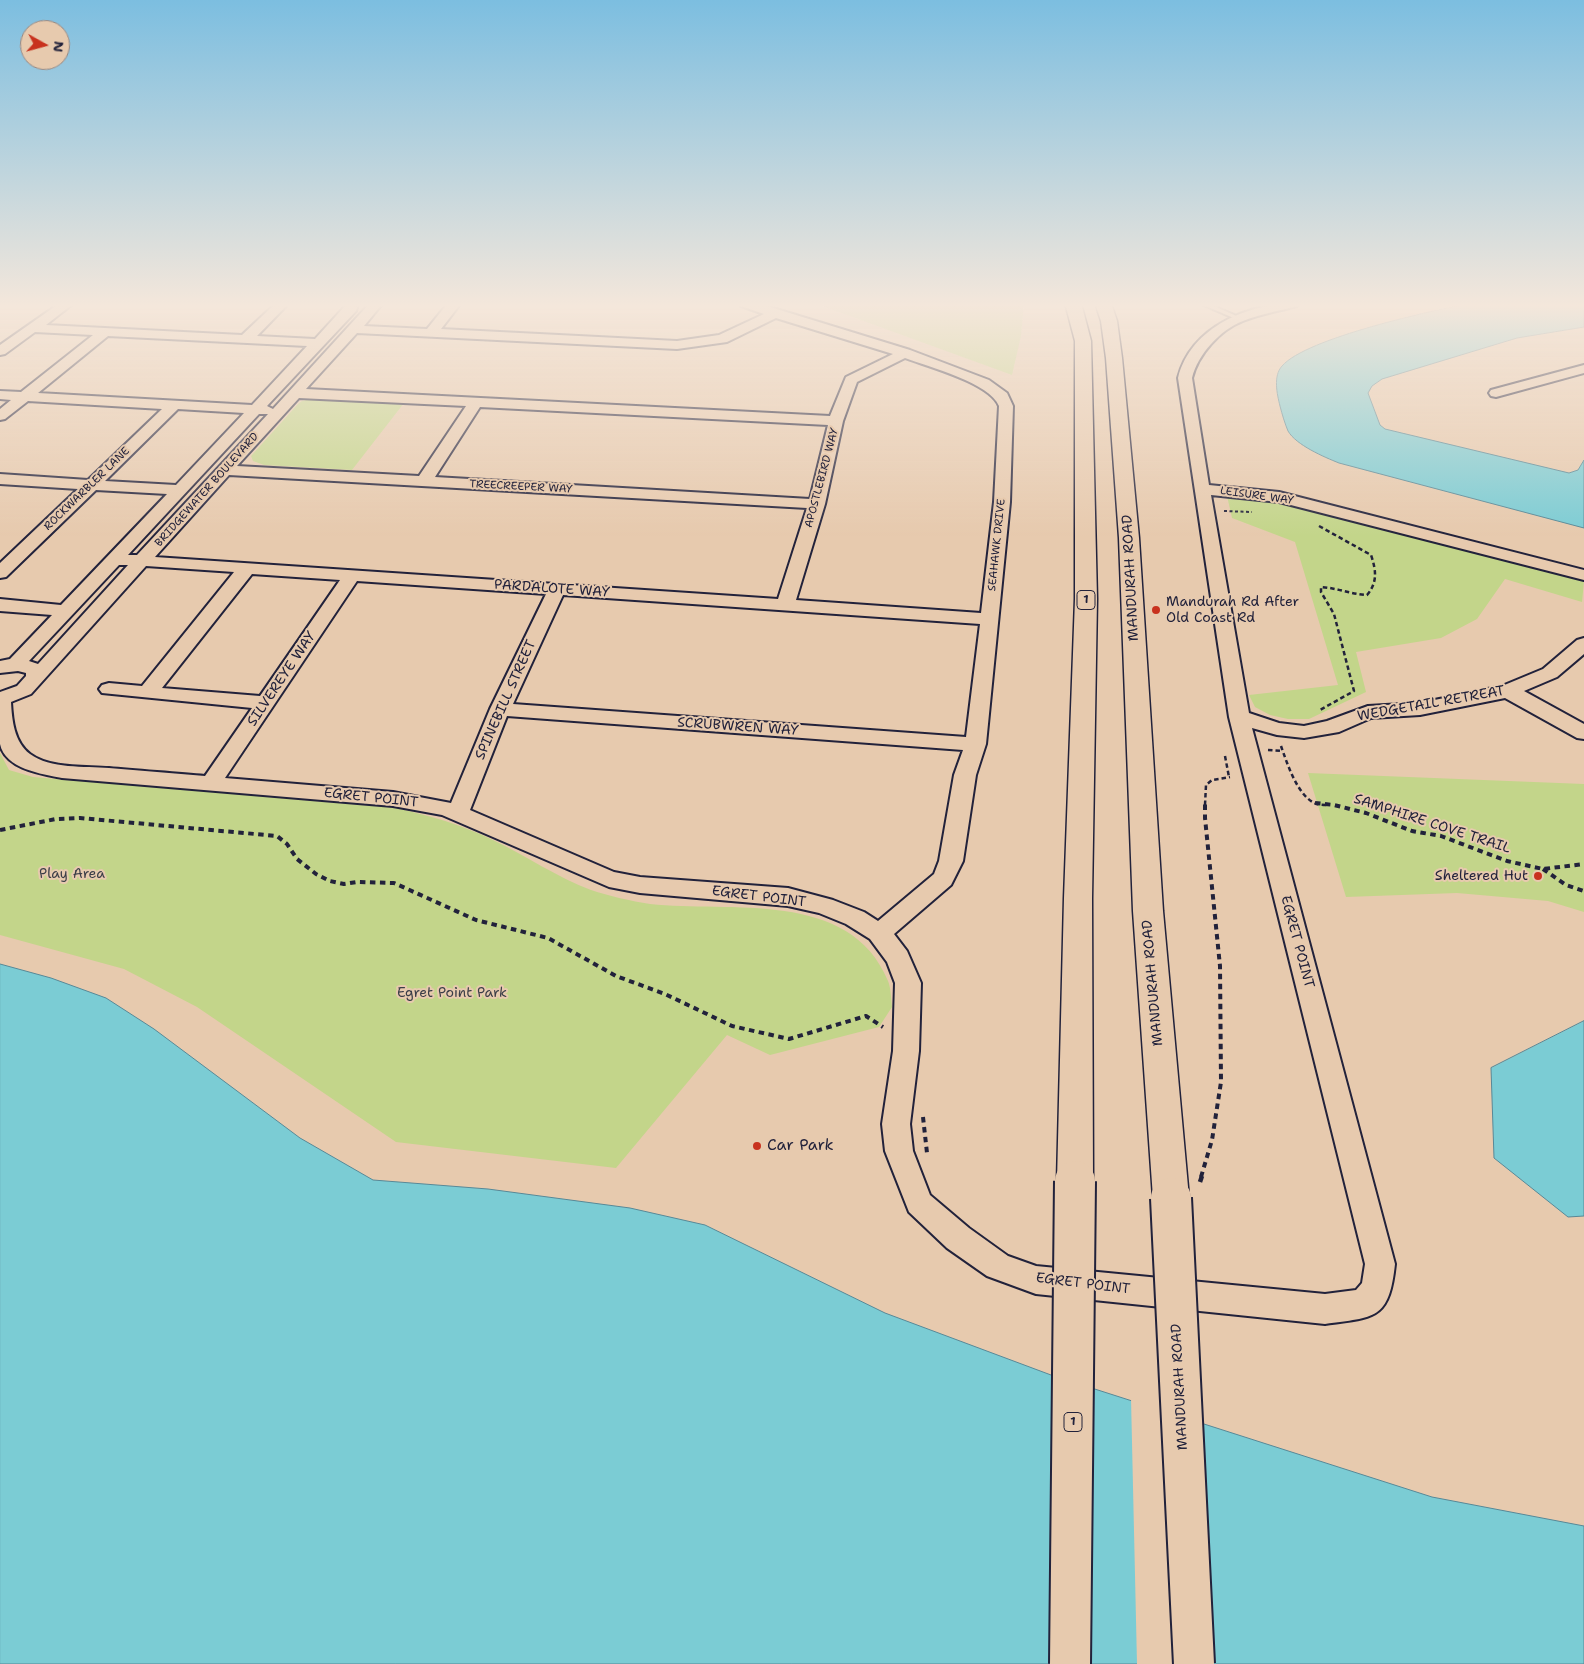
<!DOCTYPE html>
<html>
<head>
<meta charset="utf-8">
<style>
  body { margin:0 }
  #map { position:relative; width:1584px; height:1664px; overflow:hidden; background:#e7caae; font-family:"Shantell Sans",sans-serif }
  canvas { display:block }
  .north { position:absolute; left:20px; top:20px; width:50px; height:50px; box-sizing:border-box; background:#e7caae; border:1px solid #988780; border-radius:50%; rotate:97deg; font-size:14px; font-weight:700; line-height:20px; text-align:center; color:#22223b }
  .north::after { content:''; display:block; margin:auto; width:18px; height:22px; background:#c8321e; clip-path:polygon(50% 0,100% 100%,50% 72%,0 100%) }
</style>
</head>
<body>
<div id="map">
<canvas width="1584" height="1664"></canvas>
<div class="north">N</div>
</div>
<script>
const ctx = document.querySelector('canvas').getContext('2d');
ctx.lineJoin = 'round';
function paint(path, color) { ctx.fillStyle = color; ctx.fill(path, 'evenodd'); }
function strokePath(path, color, width, dash) { ctx.strokeStyle = color; ctx.lineWidth = width; ctx.lineCap = dash ? 'butt' : 'round'; ctx.setLineDash(dash || []); ctx.stroke(path); }
function label(font, color, halo, rows, align = 'center') {
  ctx.font = font + ' "Shantell Sans",sans-serif'; ctx.lineWidth = 4; ctx.setLineDash([]); ctx.textBaseline = 'middle'; ctx.strokeStyle = halo; ctx.fillStyle = color; for (const [text, x, y, turn = 0] of rows) {
    ctx.save(); ctx.translate(x, y); ctx.rotate((+turn || 0) * Math.PI / 180); ctx.textAlign = isNaN(turn) ? turn : align; if (halo) ctx.strokeText(text, 0, 0); ctx.fillText(text, 0, 0); ctx.restore();
  }
}
const green = new Path2D(`
  M814,303H1024L1021,336L1012,375Z
  M316,398L404,403L352,470L264,465L253,461L251,456L298,404L302,401Z
  M1227,496L1274,501L1584,581L1582,602L1505,579L1477,619L1441,638L1356,652L1366,692L1309,719H1288L1270,715L1255,707L1249,695L1338,685L1295,542L1232,518Z
  M0,753L9,770L33,777L396,808C431,816 460,824 493,840C525,855 558,878 591,890C609,896 631,901 650,904C729,913 850,888 888,981C891,988 891,999 892,1007L879,1027L770,1055L727,1035L616,1168L396,1142L197,1007L124,969L0,935Z
  M1308,773L1584,784V912L1548,901L1457,893L1346,897Z`);
const water = new Path2D(`
  M1472,303H1584V327L1517,338L1382,379L1372,386L1368,393L1380,425L1385,429L1569,473L1578,470L1584,460V528L1339,463C1324,457 1296,445 1288,431C1285,424 1282,414 1280,406C1277,394 1273,376 1282,366C1306,338 1434,310 1472,303Z
  M0,964L51,978L106,998L154,1029L300,1138L373,1180L488,1189L630,1208L705,1225L885,1313L1051,1375L1432,1497L1584,1526V1664H0Z
  M1584,1021V1216L1568,1217L1494,1158L1491,1068Z`);
const pier = new Path2D(`
  M1131,1398L1191,1417L1205,1664H1137Z`);
const pathFar3 = new Path2D(`
  M1224,511L1252,512`);
const pathFar2 = new Path2D(`
  M1319,526L1371,555C1376,570 1378,582 1367,595C1350,594 1337,588 1321,587V592L1334,614L1354,691L1320,710
  M1281,746C1287,763 1298,798 1317,804C1320,805 1325,805 1329,805
  M1268,750L1283,751
  M1225,756L1229,777
  M1205,805L1206,785L1212,780L1230,777`);
const pathFar1 = new Path2D(`
  M1315,803L1334,805L1366,813L1412,831L1441,836L1507,861L1543,869L1584,864
  M0,830L56,819L80,818L277,836L287,844L297,859L316,874L330,881L344,884L357,882L394,883L476,920L548,938L616,976L665,994L732,1026L789,1039L866,1016L883,1027
  M1543,869L1566,885L1584,891
  M923,1117L927,1153
  M1201,1177L1212,1140L1221,1082L1220,966L1205,818V803`);
const path = new Path2D(`
  M1200,1182L1202,1176`);
const service = new Path2D(`
  M1199,303H1207L1241,318L1236,319Z`);
const minor = new Path2D(`
  M60,303H74L46,325L242,335L276,303H289L257,336L315,339L346,305H356L357,308L356,311L267,406L273,409L370,303H383L364,326L427,329L448,303H461L441,329L677,341L719,335L764,314L741,306L740,303H757L910,350L989,380L1007,393L1013,406L1010,502L986,744L976,775L963,861L951,885L894,934L907,951L921,983L919,1051L910,1124L913,1151L930,1195L969,1228L1008,1256L1036,1266L1325,1294L1356,1290L1362,1283L1365,1264L1229,717L1178,378C1191,326 1250,303 1298,303L1297,306C1279,311 1260,314 1243,321C1220,330 1198,354 1192,378L1209,485L1279,492L1584,570V580L1279,502L1211,495L1249,713L1279,723L1304,726L1327,721L1368,706L1420,703L1502,686L1543,669L1577,640L1584,638V654L1557,677L1524,691L1584,724V739L1577,738L1505,698L1420,715L1371,718L1339,732L1304,738L1277,735L1252,728L1395,1264C1389,1320 1375,1317 1325,1324L1036,1294L987,1276L947,1248L909,1212L885,1151L882,1124L893,1051L895,983L887,962L870,939L846,924L819,913L788,906L640,893L609,887L442,815L393,806L62,778C42,774 5,769 0,744C0,728 0,708 0,692L17,686L26,676V673L18,671L0,673V661L10,659L52,615L0,611V599L61,605L167,494L96,490L6,577L0,578V563L78,489L0,484V474L88,480L162,409L28,401L5,419L0,420V409L11,400L0,399V391L21,392L93,335L35,332L5,354L0,355V345ZM776,318L893,354L846,377L830,416L306,389L357,333L677,349L727,342ZM108,336L307,346L252,405L38,393ZM905,358C929,367 990,383 999,406L994,502L981,613L796,600L825,504L843,421L857,382ZM299,398L466,406L419,476L237,466ZM480,407L828,425L810,499L435,477ZM178,409L244,413L176,485L105,481ZM259,414H268L137,555H128ZM229,475L807,508L778,599L155,557ZM119,565H128L38,664L29,661ZM146,566L234,572L142,686L109,683L102,685L99,689L102,693L252,708L205,776C173,773 141,771 109,768C85,766 50,769 30,754C14,742 12,720 11,702L31,694ZM252,574L340,580L260,696L162,688ZM357,581L546,594L490,709L451,803L393,792L225,778ZM563,595L980,624L966,737L513,704ZM507,716L963,750L954,775L939,861L934,874L878,921L864,912L833,900L788,888L640,877L614,872L470,810Z
  M1584,365V373L1496,397L1491,396L1489,393L1491,390Z`);
const trunk = new Path2D(`
  M1065,303H1081L1091,341L1097,599L1092,898L1093,1181L1087,1192L1075,1196L1063,1192L1057,1181L1064,898L1075,599V341Z
  M1095,303H1111L1117,321L1122,358L1139,538L1163,911L1189,1198L1184,1209L1171,1214L1158,1209L1153,1198L1133,911L1119,538L1106,358L1101,321Z`);
const trunkBridge = new Path2D(`
  M1171,1198L1194,1664
  M1070,1664L1075,1181`);
const markers = [
  [1156,610,5,"#c8321e"],
  [1538,876,5,"#c8321e"],
  [757,1146,5,"#c8321e"]
];
const farStreetnames = [
  ["APOSTLEBIRD WAY",822,478,-75],
  ["TREECREEPER WAY",521,487,3],
  ["ROCKWARBLER LANE",87,489,-44],
  ["BRIDGEWATER BOULEVARD",207,490,-48],
  ["LEISURE WAY",1257,496,8],
  ["SEAHAWK DRIVE",997,545,-84]
];
const shields = [
  [1086,600,18],
  [1073,1422,18]
];
const shieldNames = [
  ["1",1086,600],
  ["1",1073,1422]
];
const streetNames = [
  ["MANDURAH ROAD",1131,578,-93],
  ["PARDALOTE WAY",552,589,4],
  ["SILVEREYE WAY",282,679,-56],
  ["SPINEBILL STREET",506,700,-66],
  ["WEDGETAIL RETREAT",1431,704,-10],
  ["SCRUBWREN WAY",738,727,4],
  ["EGRET POINT",371,798,6],
  ["SAMPHIRE COVE TRAIL",1432,824,18],
  ["EGRET POINT",759,897,7],
  ["EGRET POINT",1297,942,75],
  ["MANDURAH ROAD",1153,983,-95],
  ["EGRET POINT",1083,1284,7],
  ["MANDURAH ROAD",1180,1387,-93]
];
const poiNames = [
  ["Mandurah Rd After",1166,602],
  ["Old Coast Rd",1166,618],
  ["Sheltered Hut",1528,876,"right"]
];
const parkNames = [
  ["Play Area",72,874],
  ["Egret Point Park",452,993]
];
const nearPoinames = [
  ["Car Park",767,1146]
];
paint(green, '#c3d58a');
paint(water, '#7bccd4');
strokePath(water, '#578897', 1);
paint(pier, '#e7caae');
strokePath(service, '#22223b', 4);
strokePath(minor, '#22223b', 4);
strokePath(trunk, '#22223b', 3);
strokePath(pathFar3, '#22223b', 2, [3, 2.5]);
strokePath(pathFar2, '#22223b', 2.5, [4.5, 3]);
strokePath(pathFar1, '#22223b', 4, [5.5, 4.5]);
strokePath(path, '#22223b', 4.5, [8, 5.5]);
paint(service, '#e7caae');
paint(minor, '#e7caae');
paint(trunk, '#e7caae');
strokePath(trunkBridge, '#22223b', 44, []);
strokePath(trunkBridge, '#e7caae', 40);
const sky = ctx.createLinearGradient(0, 0, 0, 536);
sky.addColorStop(0, '#7cbee0');
sky.addColorStop(0.57, '#f4e7db');
sky.addColorStop(1, '#f4e7db00');
ctx.fillStyle = sky;
ctx.fillRect(0, 0, 1584, 536);
for (const [x, y, r, color] of markers) { const dot = new Path2D(); dot.arc(x, y, r, 0, 2 * Math.PI); ctx.fillStyle = color; ctx.fill(dot); strokePath(dot, '#e7caae', 2); }
label('11px', '#22223b', '#e7caae', farStreetnames);
for (const [x, y, w] of shields) { const box = new Path2D(); box.roundRect(x - w / 2, y - 9.5, w, 19, 4); ctx.fillStyle = '#e7caae'; ctx.fill(box); strokePath(box, '#22223b', 1); }
label('bold 12px', '#22223b', null, shieldNames);
label('14px', '#22223b', '#e7caae', streetNames);
label('14px', '#22223b', '#e7caae', poiNames, 'left');
label('14px', '#3a3d47', '#e7caae', parkNames);
label('16px', '#22223b', '#e7caae', nearPoinames, 'left');
</script>
</body>
</html>
